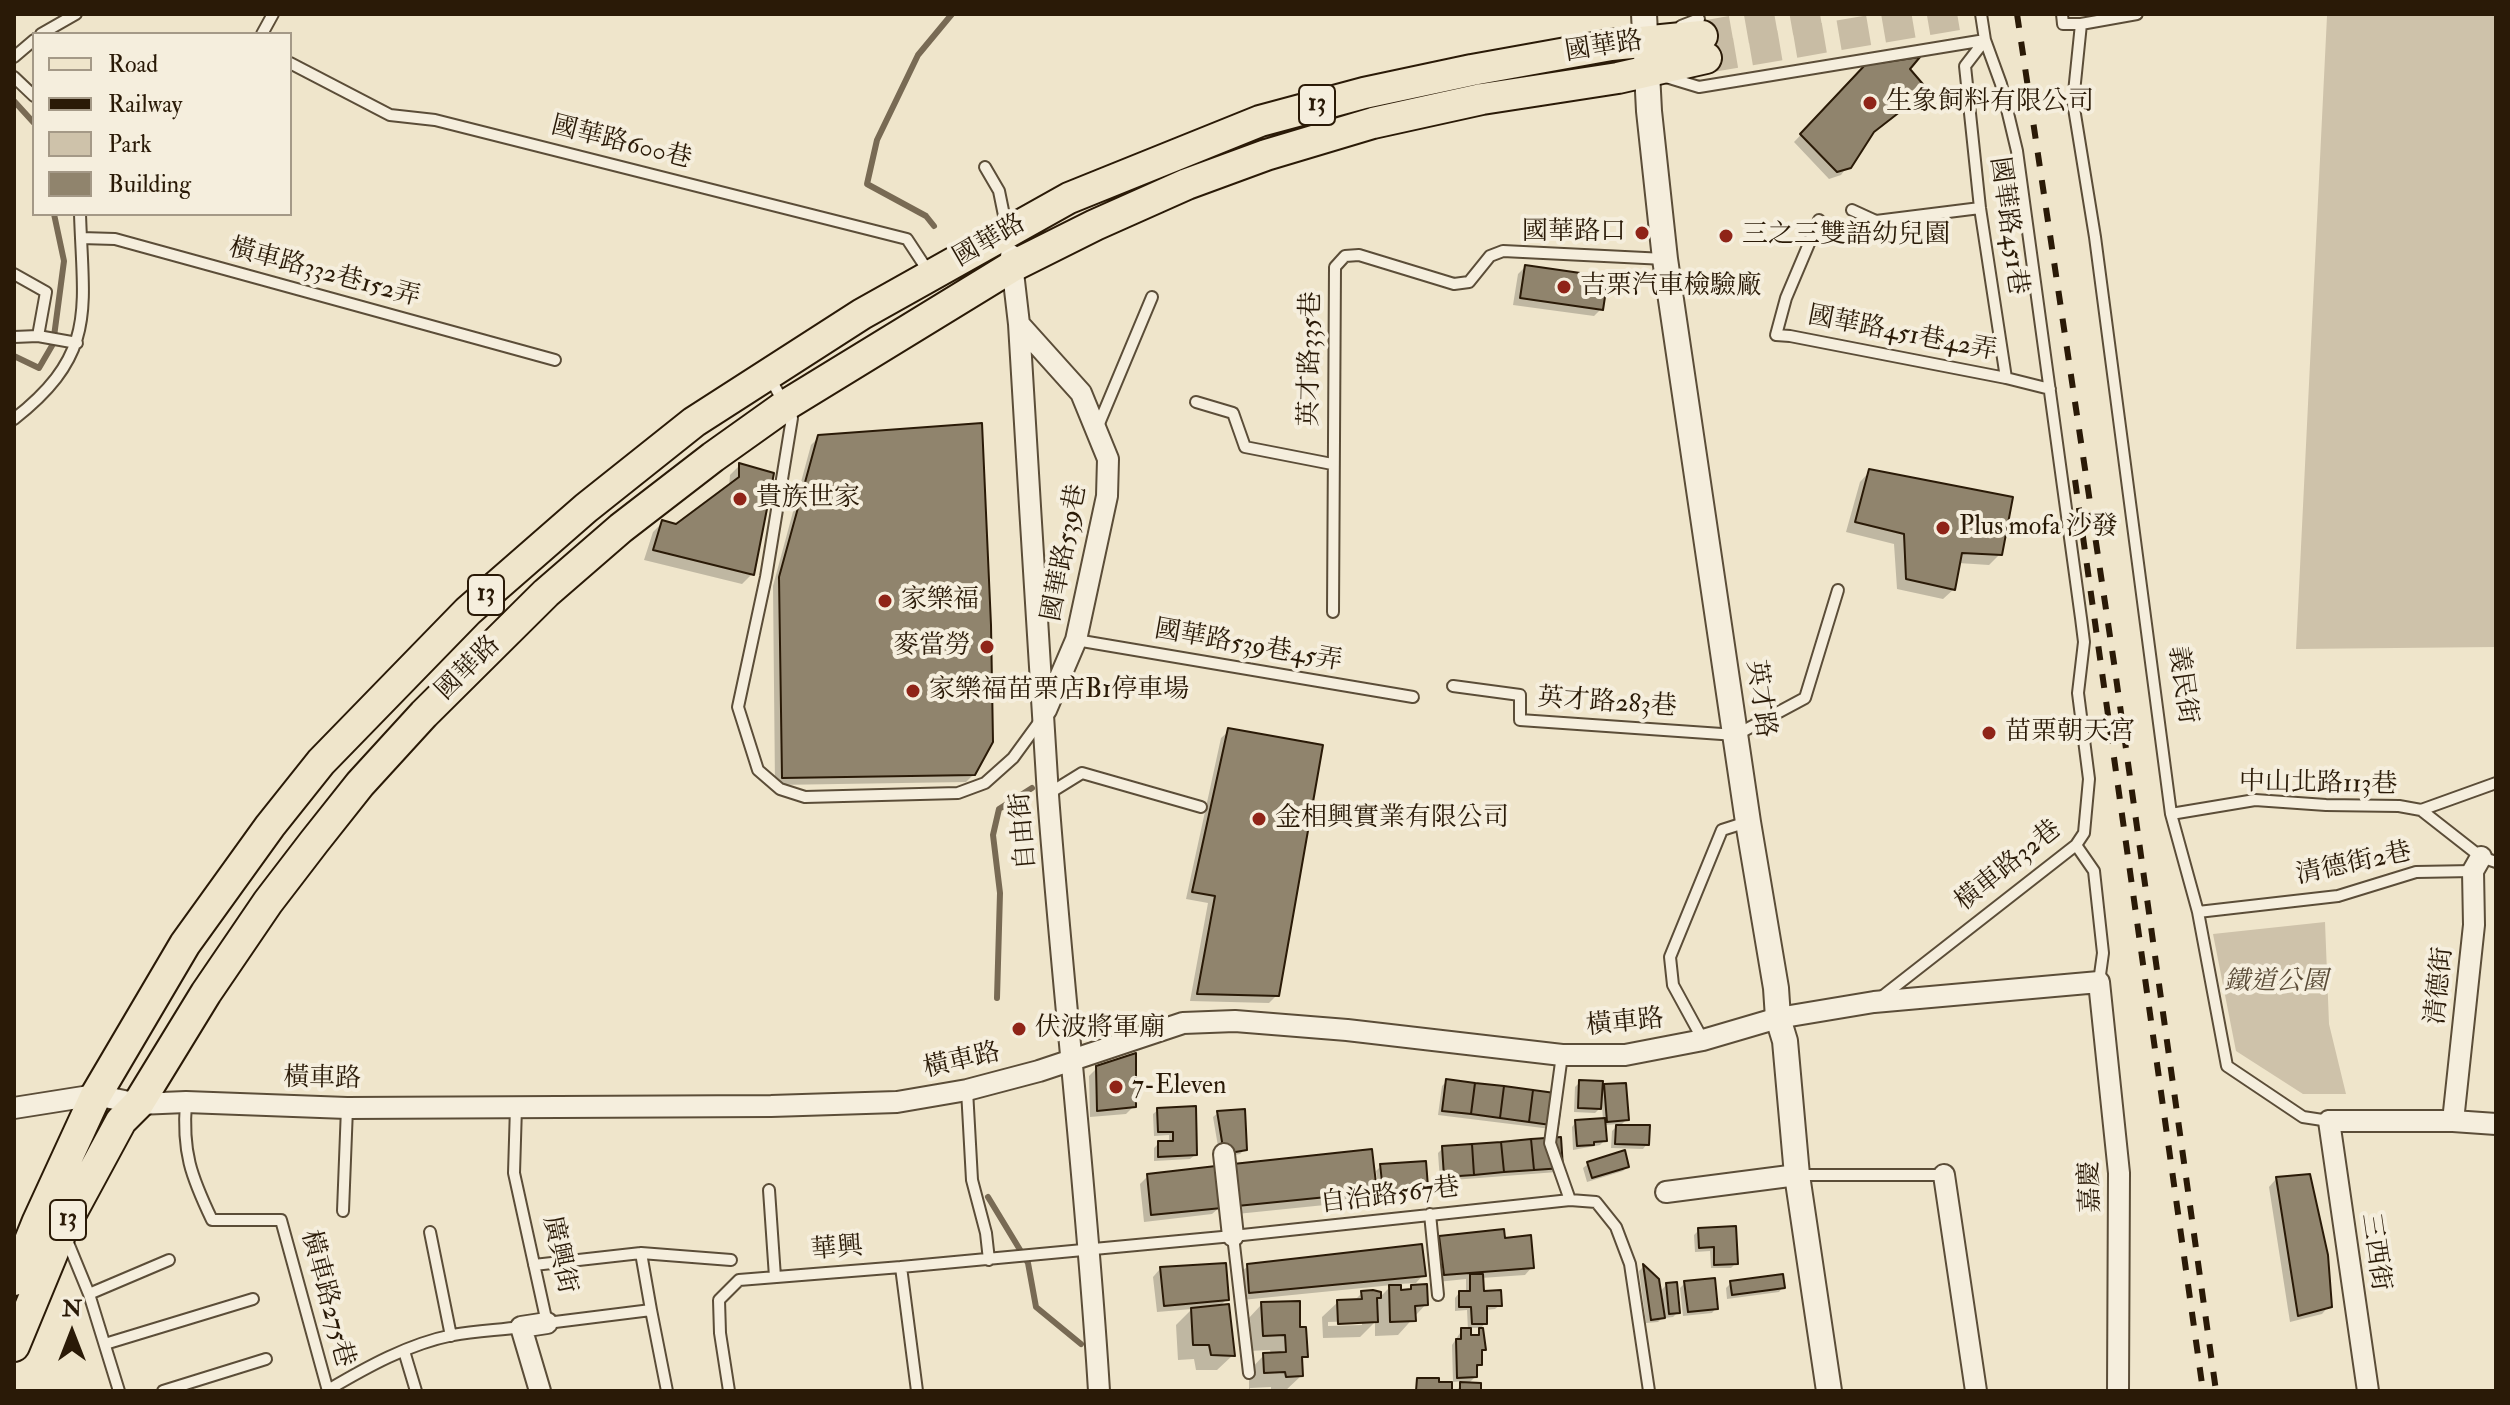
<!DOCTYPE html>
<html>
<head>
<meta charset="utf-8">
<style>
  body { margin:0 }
  #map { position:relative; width:2510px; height:1405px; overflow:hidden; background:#efe5cb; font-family:"IM FELL Double Pica",serif }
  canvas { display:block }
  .frame { position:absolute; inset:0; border:16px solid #2a1a07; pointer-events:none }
  .legend { position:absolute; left:32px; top:32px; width:260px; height:184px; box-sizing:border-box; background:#f5eedd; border:2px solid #a49987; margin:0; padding:10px 14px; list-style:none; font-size:24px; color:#2a1a07 }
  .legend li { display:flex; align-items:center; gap:16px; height:40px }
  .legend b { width:40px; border:2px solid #a49987 }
  .north { position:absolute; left:32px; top:1293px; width:80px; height:80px; -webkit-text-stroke:6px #f5eedd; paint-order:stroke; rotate:0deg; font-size:22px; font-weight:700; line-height:32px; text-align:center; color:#2a1a07 }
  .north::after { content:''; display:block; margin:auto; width:28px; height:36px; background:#2a1a07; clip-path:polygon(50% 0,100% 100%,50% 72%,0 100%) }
</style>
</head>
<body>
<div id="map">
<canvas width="2510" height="1405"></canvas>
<div class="frame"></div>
<ul class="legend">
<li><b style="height:10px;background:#efe5cb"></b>Road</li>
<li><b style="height:10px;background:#2a1a07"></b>Railway</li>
<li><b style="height:22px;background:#cec2aa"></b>Park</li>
<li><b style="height:22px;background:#90846d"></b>Building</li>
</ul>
<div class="north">N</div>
</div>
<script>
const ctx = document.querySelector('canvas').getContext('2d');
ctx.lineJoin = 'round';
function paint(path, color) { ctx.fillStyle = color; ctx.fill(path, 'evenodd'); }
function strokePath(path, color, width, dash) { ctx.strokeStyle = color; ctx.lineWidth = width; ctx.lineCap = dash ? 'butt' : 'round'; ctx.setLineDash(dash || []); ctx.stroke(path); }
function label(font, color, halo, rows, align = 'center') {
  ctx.font = font + ' "IM FELL Double Pica","Noto Serif TC",serif'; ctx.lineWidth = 8; ctx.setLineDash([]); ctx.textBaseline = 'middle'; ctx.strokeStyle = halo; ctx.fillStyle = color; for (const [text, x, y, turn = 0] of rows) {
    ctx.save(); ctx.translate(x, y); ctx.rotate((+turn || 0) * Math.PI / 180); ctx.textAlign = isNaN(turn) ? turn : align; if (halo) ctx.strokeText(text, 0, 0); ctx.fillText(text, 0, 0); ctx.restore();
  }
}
const green = new Path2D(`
  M2344,14H2496V647L2296,649L2327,16Z
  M2325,922L2329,1024L2346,1094H2303L2236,1051L2213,934Z`);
const shadow = new Path2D(`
  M1866,67L1907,69L1925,90L1870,135L1841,175L1829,179L1794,142Z
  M1525,267L1601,309L1594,316L1513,305L1518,274Z
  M819,437L974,774L966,782L775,785L773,586L811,445Z
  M740,465L752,574L742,584L644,560L653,532L663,522L676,527L729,487L730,475Z
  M1870,471L2000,554L1989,565L1958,563L1954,589L1943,599L1897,589L1894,544L1846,532L1860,482Z
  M1229,731L1277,995L1269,1003L1190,1001L1208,903L1186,899L1221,738Z
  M1097,1068L1134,1106L1126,1114L1090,1117L1089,1076Z
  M1447,1081L1560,1096L1551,1129L1438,1115L1442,1086Z
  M1580,1082L1600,1091L1605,1086L1626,1120L1619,1127L1647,1144L1643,1149L1611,1148L1612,1131L1619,1124L1604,1125V1141L1600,1145L1573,1150L1572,1127L1576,1122L1603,1120L1602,1106L1595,1113L1574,1112L1575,1087Z
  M1158,1110L1195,1155L1190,1159L1154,1161V1148L1159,1143H1169V1135L1154,1136L1153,1114Z
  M1218,1113L1245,1149L1240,1154L1220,1158L1213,1117Z
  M1443,1148L1561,1167L1557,1172L1440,1181L1438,1153Z
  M1588,1164L1627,1167L1623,1171L1587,1182L1583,1168Z
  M1381,1166L1426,1186L1421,1191L1379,1195L1378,1188L1364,1201L1227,1215L1224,1176L1374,1185L1378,1184L1376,1171Z
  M1148,1176L1220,1207L1212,1214L1144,1222L1140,1184Z
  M2276,1179L2329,1306L2322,1314L2290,1322L2269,1187Z
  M1699,1230L1736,1263L1731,1268H1711L1710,1251L1695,1252L1694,1235Z
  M1440,1238L1504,1240L1532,1267L1525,1275L1481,1278L1482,1293L1500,1305L1495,1309L1485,1310V1323L1481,1328H1469V1337L1484,1350L1480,1354V1365L1475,1370V1377L1467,1385L1479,1391H1456L1464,1381L1453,1382L1452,1345L1462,1330H1468L1467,1310L1455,1311V1298L1459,1293H1466V1279L1437,1282L1433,1245Z
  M1248,1266L1423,1275L1416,1283L1399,1284L1400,1292H1407L1412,1287L1426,1304L1398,1335L1375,1336V1322L1360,1337L1323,1338L1322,1317L1338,1302L1354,1301L1362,1293L1379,1298L1392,1285L1242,1300L1240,1273ZM1362,1321V1325L1328,1326V1322Z
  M1643,1267L1657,1280L1659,1293L1666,1285L1678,1312L1673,1317L1665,1318V1315L1658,1322L1646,1323L1639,1271Z
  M1160,1269L1227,1299L1219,1307L1233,1355L1217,1370H1196L1194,1359L1178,1360L1176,1325L1192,1309L1157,1312L1153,1277Z
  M1685,1283L1716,1308L1712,1313L1683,1316L1680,1288Z
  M1731,1283L1783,1287L1779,1292L1727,1299L1726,1288Z
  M1262,1304L1299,1329L1305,1356L1300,1362L1301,1376L1285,1391H1271V1387L1250,1388L1249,1391V1371L1264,1355H1271L1270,1350L1248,1351L1247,1320Z`);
const stream = new Path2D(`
  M14,101L34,123
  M934,226L926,216L867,184L877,140L918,55L952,14
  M14,356L39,368L53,344L64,261L54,214
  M997,998L1000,893L993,835L999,809L1032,788
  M988,1197L1028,1263L1036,1307L1081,1344`);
const building = new Path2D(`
  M1920,57L1910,69L1928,90L1874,132L1851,168L1837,172L1800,134L1865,65Z
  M1525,265L1608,277L1603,310L1520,298Z
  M982,423L991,625L993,742L975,775L782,778L779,577L818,435Z
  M739,463L774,473L754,575L653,550L662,520L676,524L739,477Z
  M1869,469L2013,497L2002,555L1962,553L1955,590L1906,579L1904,534L1855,522Z
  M1228,728L1323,745L1279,996L1197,994L1215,896L1192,892Z
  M1136,1053V1107L1097,1111L1096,1066Z
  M1446,1079L1475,1083L1471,1114L1442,1111Z
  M1579,1080L1603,1081L1601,1109L1578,1108Z
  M1475,1083L1504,1086L1500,1118L1471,1114Z
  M1626,1083L1629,1120L1607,1122L1604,1084Z
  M1504,1086L1533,1090L1529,1122L1500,1118Z
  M1533,1090L1562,1094L1558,1126L1529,1122Z
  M1196,1106L1197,1155L1158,1157V1141H1173V1132H1158L1157,1108Z
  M1245,1109L1247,1150L1224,1154L1217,1111Z
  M1605,1118L1607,1141L1594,1142V1145L1577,1146L1575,1120Z
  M1616,1125H1650L1649,1145L1615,1144Z
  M1561,1137L1563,1168L1534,1170L1531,1139Z
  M1531,1139L1534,1170L1504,1172L1501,1142Z
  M1501,1142L1504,1172L1474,1175L1472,1144Z
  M1472,1144L1474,1175L1444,1177L1442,1146Z
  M1372,1149L1377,1192L1237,1206L1233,1164Z
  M1625,1150L1629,1167L1592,1178L1587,1162Z
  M1426,1161L1428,1187L1383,1191L1380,1164Z
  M1216,1166L1222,1208L1151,1215L1147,1174Z
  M2310,1174L2328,1255L2332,1307L2298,1316L2276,1177Z
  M1736,1226L1738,1264L1714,1265V1247L1699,1248L1698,1228Z
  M1504,1229L1505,1238L1531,1235L1534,1268L1444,1275L1439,1236Z
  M1422,1244L1426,1276L1249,1293L1247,1264Z
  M1226,1263L1229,1300L1164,1306L1160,1267Z
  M1643,1264L1659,1279L1665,1318L1651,1320Z
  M1470,1274H1483L1484,1291L1501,1290L1502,1306H1487V1324H1472L1471,1307H1459V1291H1470Z
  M1783,1274L1785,1288L1732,1295L1730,1281Z
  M1715,1278L1718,1309L1688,1312L1684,1281Z
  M1677,1282L1680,1313L1669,1314L1666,1283Z
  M1427,1284L1428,1305L1415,1306L1416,1321L1390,1322L1389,1285H1401V1290L1411,1289V1285Z
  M1373,1290L1381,1292V1298H1377L1378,1322L1338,1324L1337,1300L1362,1299L1361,1291Z
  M1300,1301V1327H1306L1308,1357H1302L1303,1376L1286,1377L1285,1372L1264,1373L1263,1353L1286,1352L1285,1335L1263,1336L1261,1302Z
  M1229,1304L1235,1356L1211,1355L1209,1345H1193L1191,1308Z
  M1461,1328H1471V1335H1479V1328H1483L1486,1350H1482V1365H1477V1377L1457,1378L1456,1339H1461Z
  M1417,1378H1439V1382H1452V1391H1416Z
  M1460,1382L1481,1383V1391H1460Z`);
const primaryTunnel = new Path2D(`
  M1702,36L1827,14
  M1706,58L1964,14`);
const service = new Path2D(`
  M2062,14L2063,24H2081L2137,14
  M2081,24L2073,102L2095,237L2171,814L2198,912L2227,1066L2303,1117L2329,1121
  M1681,26L1699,19
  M41,34L76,14
  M262,34L273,14
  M1985,40L1965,66L1980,208L2006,378
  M14,57L34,40
  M290,63L390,115L435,120L907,239L930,274
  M14,77L34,96
  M1666,77L1699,87L1985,40
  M985,167L999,191L1007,230
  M1852,210L1876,221L1980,208
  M1819,220L1786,298L1776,335L1790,336L2006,378L2050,389
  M81,238L115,239L555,360
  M14,274L46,292L38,336
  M14,337L38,336L77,343
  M769,376L792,418L766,577L738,707L758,770L780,789L805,797L958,793L985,783L1013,758L1040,721
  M1196,402L1233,413L1245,447L1332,464
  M14,419C98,353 83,309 80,214
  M1098,426L1152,297
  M1333,612L1335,267L1345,256L1359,255L1454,284L1469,282L1490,256L1503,251L1665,259
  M1076,640L1413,697
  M1453,686L1520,695V720L1736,735L1805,698L1838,590
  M1048,794L1082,773L1201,807
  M2421,810L2496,783
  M2171,814L2255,800L2326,805L2399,806L2421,810L2481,857L2496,862
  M2076,845L2094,871L2103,953L2099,982
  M2198,912L2338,896L2416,872L2473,871
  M1879,999L2076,845L2084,833L2089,779L2078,693L2084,642L2081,618L2017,151L2001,84L1985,40L1981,14
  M1703,1040L1673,985L1670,957L1722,830L1747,822
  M1562,1055L1550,1143L1570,1200
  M967,1090L972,1180L986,1233L989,1260
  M186,1102C182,1152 191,1176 212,1220H281L328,1391
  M516,1107L514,1173L547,1323L651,1310L667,1391
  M1798,1175H1944
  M769,1190L775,1277
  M343,1211L347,1108
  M1430,1214L1438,1295
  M430,1232L451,1336
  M1233,1236L1249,1373
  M66,1238L89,1294L119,1391
  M534,1265L641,1253
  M89,1294L169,1260
  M651,1310L641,1253L731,1260
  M105,1344L253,1299
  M404,1351L416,1391
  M328,1390C367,1367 408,1344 453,1335C476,1331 499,1330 521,1327
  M163,1391L266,1359
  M729,1391L720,1333L719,1300L739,1280L901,1267
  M917,1391L901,1267L1233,1236L1570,1200L1596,1202L1616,1227L1630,1264L1649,1391`);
const minor = new Path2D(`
  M1011,255L1019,324C1029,481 1037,638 1048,795C1063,994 1087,1192 1099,1391
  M1019,324L1081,393L1108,459L1107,496L1076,640L1046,710
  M14,1108L96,1095L138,1104L186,1102L347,1108L771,1106L897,1102L967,1090L1039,1071L1183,1023L1235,1021L1347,1030L1562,1055H1625L1703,1040L1778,1018L1874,1002L2099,982L2119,1173L2118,1391
  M2453,1121L2474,925L2473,871L2481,857
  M1224,1154L1233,1236
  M1944,1175L1976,1391
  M1666,1192L1797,1175
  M540,1391L521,1327L547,1323
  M2368,1391L2329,1121H2453L2496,1124`);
const tertiary = new Path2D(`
  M1644,14L1649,111L1665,259L1748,822L1776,988L1778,1018L1785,1041L1797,1175L1829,1391`);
const primary = new Path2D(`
  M14,1280L38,1221L96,1095L185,944L270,826L321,762L468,611L586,508L694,422L862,314L1069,198L1260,121L1364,93L1472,70L1611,45L1702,36
  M14,1346L62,1230L121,1121L138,1104L206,993L268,902L314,842L360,784L424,714L546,593L621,528L713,457L786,405L1013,266L1095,225L1187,184L1266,155L1373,123L1482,99L1618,78L1706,58`);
const rail = new Path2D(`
  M2017,14L2114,663L2216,1391
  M2075,480L2203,1391`);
const markers = [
  [1870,103,8,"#8f2418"],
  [1642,233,8,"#8f2418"],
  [1726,236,8,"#8f2418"],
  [1564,287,8,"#8f2418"],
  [740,499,8,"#8f2418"],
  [1943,528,8,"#8f2418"],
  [885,601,8,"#8f2418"],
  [987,647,8,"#8f2418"],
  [913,691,8,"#8f2418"],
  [1989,733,8,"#8f2418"],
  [1259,819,8,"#8f2418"],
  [1019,1029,8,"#8f2418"],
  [1116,1087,8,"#8f2418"]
];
const shields = [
  [1317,105,36],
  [486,595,36],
  [68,1220,36]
];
const shieldNames = [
  ["13",1317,105],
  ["13",486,595],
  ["13",68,1220]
];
const streetNames = [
  ["國華路",1604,48,-9],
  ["國華路600巷",621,144,14],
  ["國華路451巷",2007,226,82],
  ["國華路",990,242,-30],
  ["橫車路332巷152弄",324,274,15],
  ["國華路451巷42弄",1902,335,11],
  ["英才路335巷",1312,359,-89],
  ["國華路539巷",1066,553,-79],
  ["國華路539巷45弄",1248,647,10],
  ["國華路",469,669,-45],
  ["義民街",2181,685,82],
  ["英才路",1759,699,82],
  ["英才路283巷",1607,704,4],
  ["中山北路113巷",2318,785,1],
  ["自由街",1025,831,-95],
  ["清德街2巷",2354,865,-12],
  ["橫車路32巷",2009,867,-39],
  ["清德街",2441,986,-84],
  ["橫車路",1625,1024,-6],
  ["橫車路",962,1062,-13],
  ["橫車路",322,1080,1],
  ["嘉慶",2092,1187,-92],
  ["自治路567巷",1390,1197,-7],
  ["華興",837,1250,-5],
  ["三西街",2374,1252,82],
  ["廣興街",558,1255,78],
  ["橫車路275巷",326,1299,75]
];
const poiNames = [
  ["生象飼料有限公司",1886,103],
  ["國華路口",1626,233,"right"],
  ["三之三雙語幼兒園",1742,236],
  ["吉栗汽車檢驗廠",1580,287],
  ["貴族世家",756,499],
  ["Plus mofa 沙發",1959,528],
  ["家樂福",901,601],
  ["麥當勞",971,647,"right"],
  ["家樂福苗栗店B1停車場",929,691],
  ["苗栗朝天宮",2005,733],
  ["金相興實業有限公司",1275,819],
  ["伏波將軍廟",1035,1029],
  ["7-Eleven",1132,1087]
];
const parkNames = [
  ["鐵道公園",2276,983]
];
paint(green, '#cec2aa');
paint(shadow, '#0003');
strokePath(stream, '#786a54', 6);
paint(building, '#90846d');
strokePath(building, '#2a1a07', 2);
strokePath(primaryTunnel, '#c8bca4', 30, [30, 15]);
strokePath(service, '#5b4d38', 14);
strokePath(minor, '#5b4d38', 24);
strokePath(tertiary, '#5b4d38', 28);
strokePath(primary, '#2a1a07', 34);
strokePath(service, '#f5eedd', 10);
strokePath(minor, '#f5eedd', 20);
strokePath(tertiary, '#f5eedd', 24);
strokePath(primary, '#efe5cb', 30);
strokePath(rail, '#2a1a07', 6, [14, 14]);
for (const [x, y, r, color] of markers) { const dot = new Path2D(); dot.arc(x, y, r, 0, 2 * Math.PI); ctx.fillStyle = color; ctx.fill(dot); strokePath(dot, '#f5eedd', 3); }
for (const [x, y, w] of shields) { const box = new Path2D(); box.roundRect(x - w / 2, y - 20, w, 40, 6); ctx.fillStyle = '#f5eedd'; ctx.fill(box); strokePath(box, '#2a1a07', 2); }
label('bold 24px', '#2a1a07', null, shieldNames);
label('26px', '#2a1a07', '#f5eedd', streetNames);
label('26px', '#2a1a07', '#f5eedd', poiNames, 'left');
label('italic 26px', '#5b4c38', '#f5eedd', parkNames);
</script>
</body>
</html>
